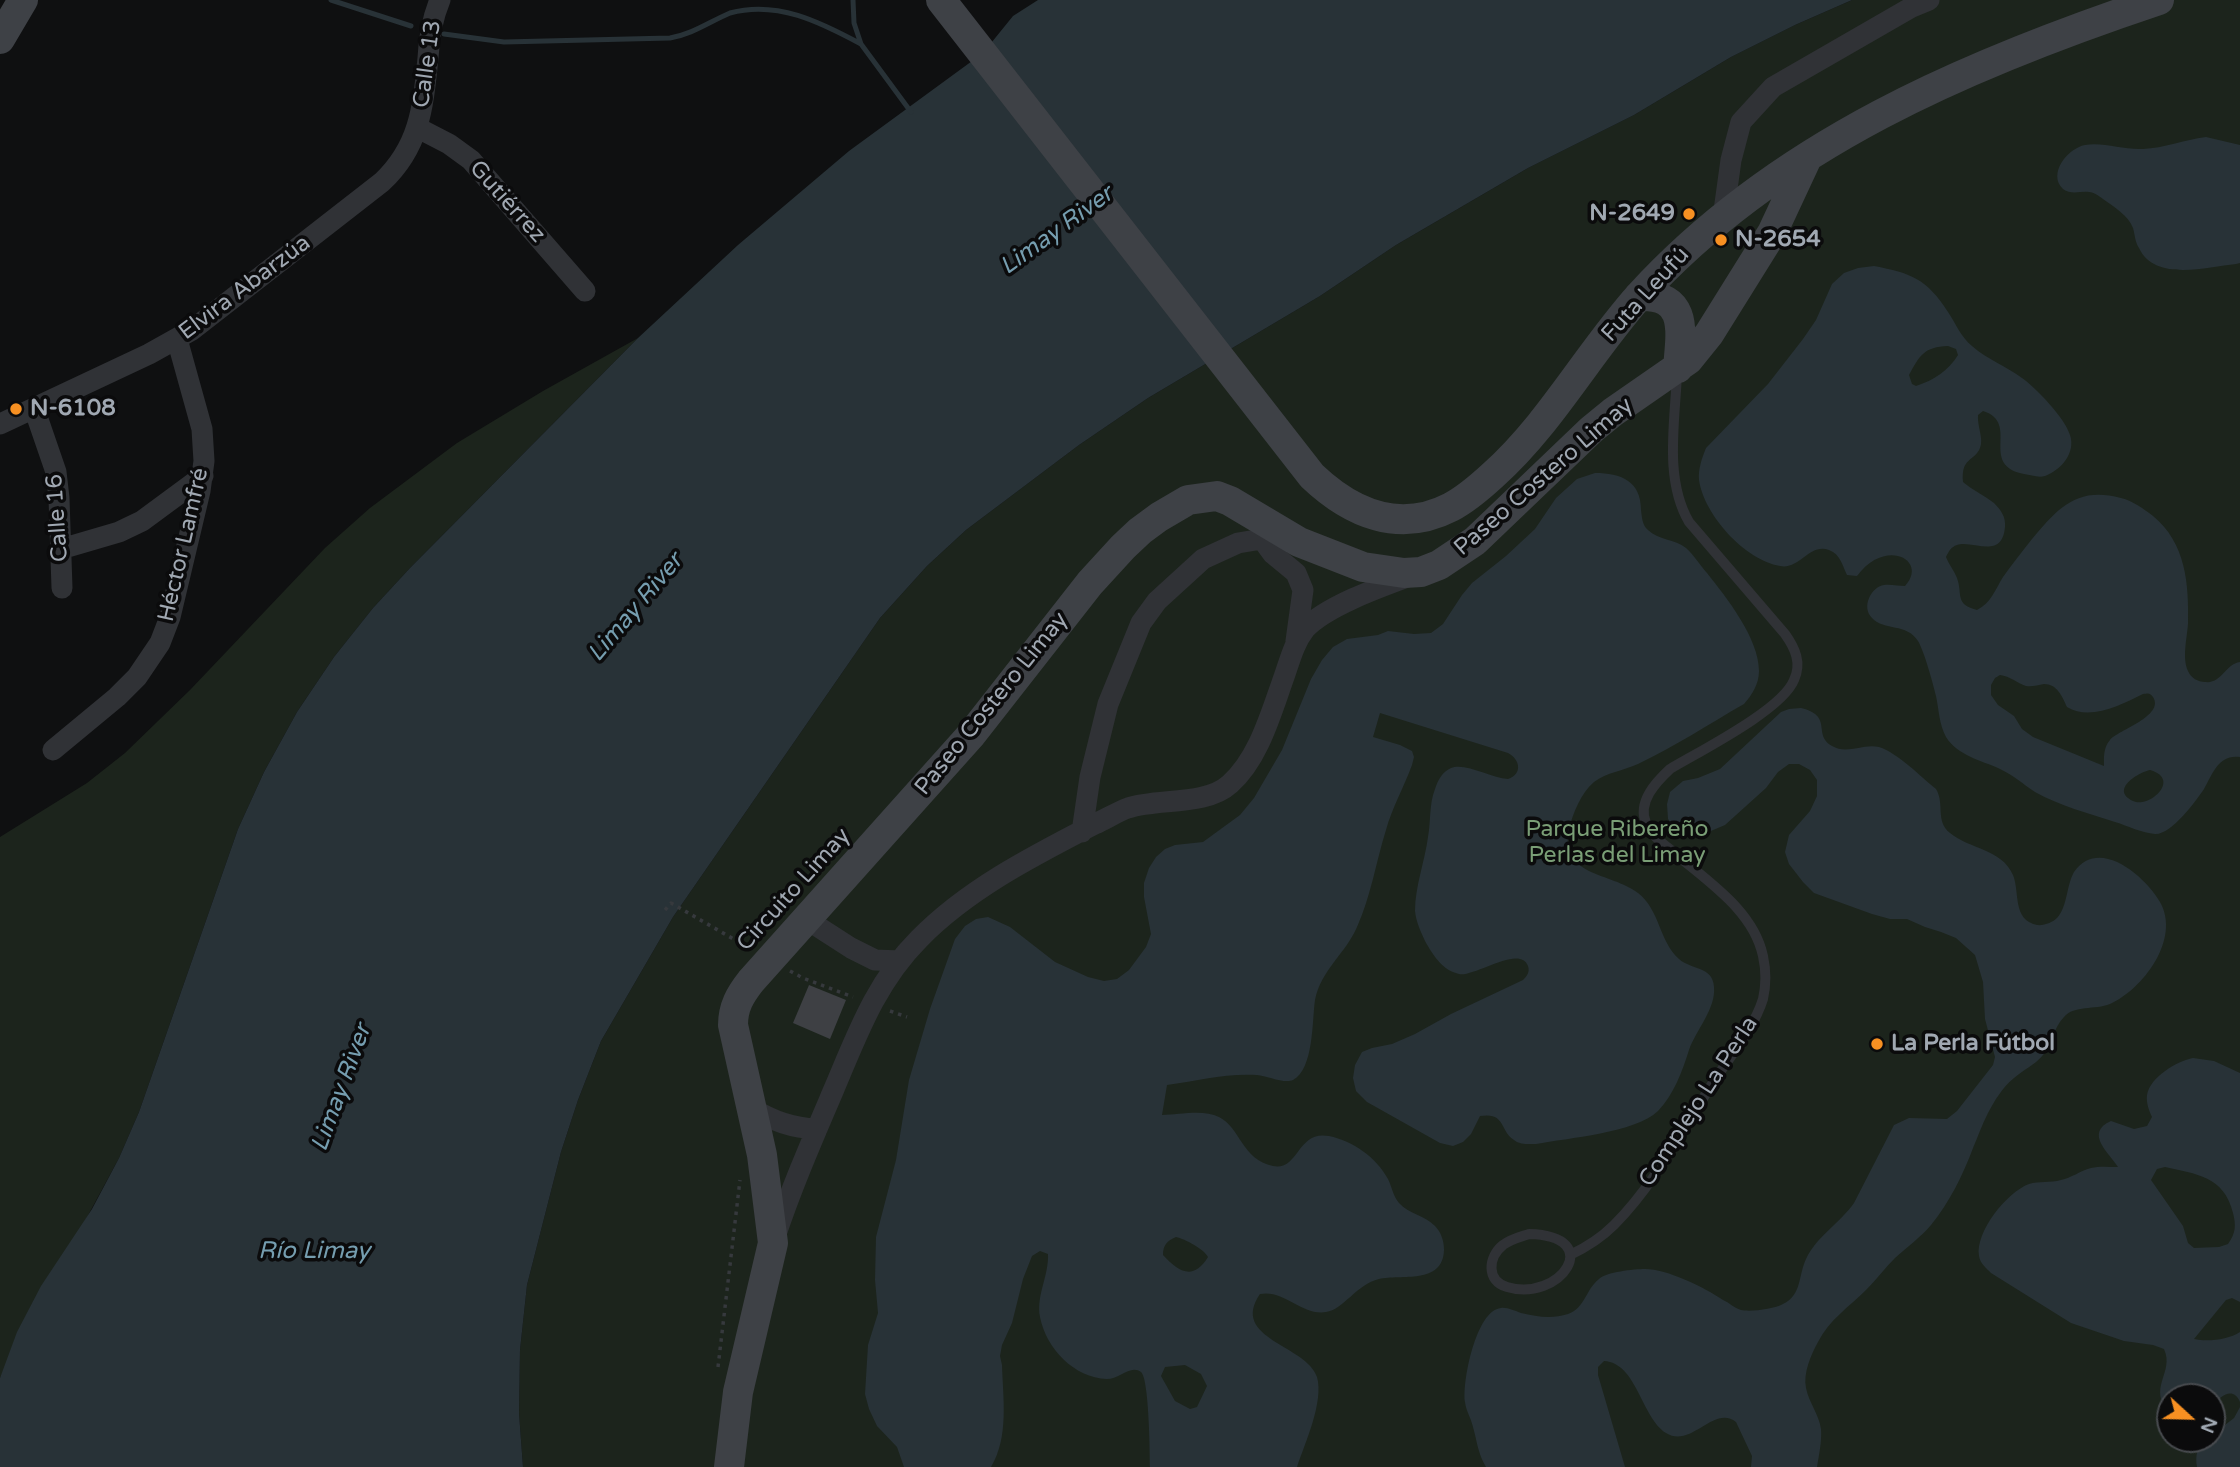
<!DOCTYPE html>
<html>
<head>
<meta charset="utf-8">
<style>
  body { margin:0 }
  #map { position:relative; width:2240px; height:1467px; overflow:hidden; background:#0f1011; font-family:"Varela Round",sans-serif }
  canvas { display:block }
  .north { position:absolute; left:2156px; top:1383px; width:70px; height:70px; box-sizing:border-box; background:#0b0b0c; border:2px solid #474a4e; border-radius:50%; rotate:112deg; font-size:19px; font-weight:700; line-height:28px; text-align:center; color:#a0a8b2 }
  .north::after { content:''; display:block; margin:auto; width:24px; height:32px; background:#f79022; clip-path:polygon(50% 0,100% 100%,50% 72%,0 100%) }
</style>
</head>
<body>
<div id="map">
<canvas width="2240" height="1467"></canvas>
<div class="north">N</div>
</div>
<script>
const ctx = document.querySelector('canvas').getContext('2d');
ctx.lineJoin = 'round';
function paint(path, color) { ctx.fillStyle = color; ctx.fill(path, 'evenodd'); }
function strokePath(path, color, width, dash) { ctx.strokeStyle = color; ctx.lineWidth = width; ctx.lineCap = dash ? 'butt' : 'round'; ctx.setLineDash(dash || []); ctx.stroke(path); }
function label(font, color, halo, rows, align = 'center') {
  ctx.font = font + ' "Varela Round",sans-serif'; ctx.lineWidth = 7; ctx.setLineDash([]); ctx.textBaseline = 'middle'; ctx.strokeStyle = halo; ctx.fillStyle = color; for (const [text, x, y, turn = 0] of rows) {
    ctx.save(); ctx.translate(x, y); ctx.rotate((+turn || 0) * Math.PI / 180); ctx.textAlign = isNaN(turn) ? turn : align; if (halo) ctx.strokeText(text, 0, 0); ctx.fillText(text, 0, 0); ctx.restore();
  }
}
const green = new Path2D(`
  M1852,0H2240V1467H523L519,1413L520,1350L527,1285L561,1152L578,1100L601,1041L673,917L880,618L927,566L966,530L1079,445L1148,398L1320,296L1396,245L1528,168L1634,115L1731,57L1795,25ZM2170,1397H2212V1439H2170Z
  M638,338L410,568L373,608L334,657L297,712L264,772L238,829L139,1112L119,1158L0,1378V837L87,783L125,753L190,690L325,548L370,508L457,443L543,391Z`);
const water = new Path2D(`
  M1038,0H1852L1795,25L1731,57L1634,115L1528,168L1396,245L1320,296L1148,398L1079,445L966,530L927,566L880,618L673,917L601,1041L578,1100L561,1152L527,1285L520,1350L519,1413L523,1467H0V1378L17,1332L41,1286L92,1209L119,1158L139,1112L238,829L264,772L297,712L334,657L373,608L410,568L638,338L738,245L849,151L983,53L1013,16Z
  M2206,137L2240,145V263L2236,264C2206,267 2155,282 2139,248C2135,242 2135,235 2133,228C2128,215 2114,207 2103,199C2099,196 2094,192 2089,192C2080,191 2071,195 2063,189C2047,174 2068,148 2085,145C2104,142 2123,150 2143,149C2164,148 2184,140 2206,137Z
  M1874,266C1911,273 1927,279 1948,312C1956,324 1961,337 1972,346C1988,360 2006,366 2022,378C2036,388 2065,418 2070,435C2076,453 2061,470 2045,476C2038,478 2031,475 2024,474C1978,465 2021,423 1983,411L1978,415C1977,426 1984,439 1980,448C1974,462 1961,457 1963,482C1972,490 1984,495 1994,503C2001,510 2006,517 2005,527C2002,561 1972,539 1957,545C1951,547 1949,551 1946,557C1949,565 1954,570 1957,578C1963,594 1954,604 1977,610C1991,603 1995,590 2003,577C2012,564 2022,552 2032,539C2058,508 2077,486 2121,498C2133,501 2144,509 2153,516C2186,543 2189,584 2188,624C2187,638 2182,658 2188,671C2191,678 2198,682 2205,682C2222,684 2225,664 2240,662V757C2219,754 2213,773 2204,789C2196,801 2171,835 2155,834C2142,833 2128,826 2115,822C2088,813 2060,806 2035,792C2023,784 2013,775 2000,769C1981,760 1958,756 1946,737C1939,724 1939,710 1936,696C1933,683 1924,651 1918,641C1907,623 1884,631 1872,618C1861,607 1871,587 1884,585C1890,584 1899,586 1905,586C1929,560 1885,537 1857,576L1847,575C1842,565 1841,555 1829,550C1809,543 1800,570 1780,566C1745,560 1704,515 1699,480C1698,469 1702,458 1706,448L1768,384L1803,339L1816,320L1832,284L1844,273L1858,268ZM1948,346L1956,349L1958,355C1948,371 1934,380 1916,386L1912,384L1909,375C1920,355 1924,347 1948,346ZM2000,675C2010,676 2017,683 2026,686C2032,687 2038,685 2044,684C2057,684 2062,696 2067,707C2090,721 2121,705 2143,694C2148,694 2149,692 2153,697C2165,716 2118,730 2110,740C2103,748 2104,758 2104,766L2033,737L2022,729L2014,716L1998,705L1991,695V685L1995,678ZM2150,770C2182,779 2149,809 2133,801C2110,790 2137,773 2150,770Z
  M1595,473C1621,473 1641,481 1641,510C1642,517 1642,525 1648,530C1658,540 1675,539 1686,548C1694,555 1700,565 1707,573C1726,597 1759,638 1759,671C1759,684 1752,695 1744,704C1709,724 1674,747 1638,764C1623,771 1607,772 1594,782C1581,793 1573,813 1569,829C1559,877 1611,872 1638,893C1660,910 1659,941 1679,959C1691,970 1713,966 1714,987C1716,1009 1696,1030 1689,1050C1682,1072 1674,1094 1658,1111C1635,1133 1568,1138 1536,1144C1529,1144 1520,1145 1514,1140C1499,1130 1506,1112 1480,1116L1471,1134L1463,1142L1453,1146L1440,1143L1367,1102L1356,1091L1353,1078L1355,1065L1362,1052L1372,1048L1392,1044L1415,1034L1451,1014L1523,980C1527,976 1530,972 1528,966C1520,944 1475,977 1459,974C1442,970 1433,955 1425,941C1421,932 1416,922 1415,911C1415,887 1425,860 1428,837C1431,821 1429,804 1435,789C1438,780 1442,772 1451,768C1465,762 1491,778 1508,779C1523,774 1520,759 1508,753L1380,713L1373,737L1400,745L1412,751L1414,757L1412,765C1404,787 1392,808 1386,830C1376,862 1371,896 1357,927C1346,953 1321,970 1315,1000C1312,1020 1314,1069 1293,1080C1285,1084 1267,1076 1257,1075C1227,1073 1196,1081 1167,1085L1162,1115C1179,1115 1203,1109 1219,1117C1240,1127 1242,1160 1273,1166C1299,1171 1297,1130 1329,1136C1353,1141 1376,1157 1388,1179C1392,1187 1393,1196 1399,1203C1409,1214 1424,1215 1435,1226C1441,1232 1444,1241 1444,1250C1443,1285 1401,1274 1379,1279C1357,1284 1343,1310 1326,1312C1302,1316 1284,1289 1260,1294C1229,1339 1307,1345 1317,1377C1324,1402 1305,1443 1297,1467H1150C1150,1453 1149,1378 1141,1372C1131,1364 1119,1379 1107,1379C1074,1378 1046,1348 1040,1317C1036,1295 1049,1276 1048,1254L1040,1251L1032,1256L1023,1279L1012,1323L1002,1345L1000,1356L1002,1365C1003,1399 1009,1437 991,1467H904L897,1447L877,1426L869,1409L865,1394L868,1345L878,1313L875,1280L876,1237L896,1160L909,1080L930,1009L955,939L965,926L976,919L988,917L1010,927L1055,962L1088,977L1104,981L1117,979L1129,970L1146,947L1151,934L1144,897V883L1149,868L1156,857L1165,849L1175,845L1203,842L1240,815L1254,798L1282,750L1311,679L1322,660L1333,647L1347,639L1378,635L1388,631L1414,634L1431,633L1443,624L1462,595L1472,583L1506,556L1535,529L1556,498L1577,479ZM1176,1237C1185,1239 1204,1249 1208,1257C1193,1281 1179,1272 1163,1255C1163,1245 1167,1241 1176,1237ZM1185,1365L1201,1374L1207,1386L1197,1407L1190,1409L1175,1401L1161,1376L1165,1367Z
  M1801,708C1834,716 1812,734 1832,746C1847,755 1863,743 1879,747C1898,753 1921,777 1936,789C1945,804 1935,821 1950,833C1969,849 2002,849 2013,875C2020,892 2012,920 2037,925C2044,926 2053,922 2057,918C2068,906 2066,886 2074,872C2099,836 2145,876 2160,902C2181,939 2143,989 2110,1004C2095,1010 2074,1005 2064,1017C2054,1027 2052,1043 2043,1055C2035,1065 2023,1070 2014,1078C2002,1088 1995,1100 1988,1113C1982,1125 1978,1136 1973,1148C1963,1175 1949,1203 1931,1225C1921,1237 1907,1247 1895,1258C1885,1268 1876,1280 1866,1290C1849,1307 1829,1320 1818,1342C1811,1355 1803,1373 1806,1388C1809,1403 1819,1414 1821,1429C1822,1441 1819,1455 1817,1467H1751L1752,1456L1736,1422C1714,1404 1691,1449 1666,1433C1641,1417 1637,1363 1604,1361L1598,1367V1375L1625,1467H1486C1478,1454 1477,1441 1473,1427C1471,1418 1466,1411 1465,1402C1462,1382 1476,1310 1501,1308C1507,1307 1515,1311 1521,1313C1537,1317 1553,1319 1568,1314C1585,1308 1586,1289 1599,1279C1606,1272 1634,1269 1645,1269C1667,1269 1704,1287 1723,1300C1730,1303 1734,1308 1741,1310C1751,1312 1774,1309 1783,1304C1802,1295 1798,1276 1806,1259C1817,1236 1840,1223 1854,1203L1894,1125L1909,1118L1947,1119L1957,1111L1993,1065L1995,1057L1985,1019L1983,982L1975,955L1956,938L1941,932L1925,927L1907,919H1890L1872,914L1814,893L1803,882L1789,864L1785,852L1789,835L1810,811L1817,796V780L1810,770L1799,764H1789L1778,772L1766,788L1725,825L1699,836L1685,835L1675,829L1668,819L1667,804L1670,792L1683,781L1698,778L1720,769L1781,712L1789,709Z
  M2193,1058L2214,1061L2240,1073V1302L2232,1298L2226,1300L2194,1339C2207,1342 2228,1340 2240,1332V1402C2233,1386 2221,1396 2212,1405V1397H2170V1414C2146,1388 2175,1373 2164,1349L2153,1345L2124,1341L2071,1323L1991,1273C1986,1268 1980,1263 1979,1256C1975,1232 2007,1192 2029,1184C2039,1181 2050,1183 2061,1180C2071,1178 2080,1171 2091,1168C2099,1166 2109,1167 2118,1167C2109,1153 2084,1133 2111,1121L2134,1129L2147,1126L2152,1117C2149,1111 2146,1102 2147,1095C2150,1077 2177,1061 2193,1058ZM2165,1167C2196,1174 2224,1176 2233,1213C2236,1225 2236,1233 2228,1244L2219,1247L2194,1248L2188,1243L2183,1226L2151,1180L2157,1169Z
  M2240,1407V1467H2197C2195,1455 2197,1447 2206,1439H2212V1435L2234,1418Z`);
const stream = new Path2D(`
  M331,0L411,26
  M853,0L854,23L861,44L911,112
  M444,34L504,42L670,38C693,34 709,22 730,13C777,0 820,22 861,44`);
const building = new Path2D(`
  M809,985L846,1000L830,1039L793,1023Z`);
const path = new Path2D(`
  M665,910L671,903L749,948
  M790,971L803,978L853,997
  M890,1011L907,1017
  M718,1367L740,1180`);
const lane = new Path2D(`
  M1529,1234C1607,1236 1560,1303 1507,1287C1486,1281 1488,1257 1503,1245C1511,1239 1520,1237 1529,1234Z
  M1570,1255C1587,1247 1601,1238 1614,1225C1655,1184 1683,1129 1714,1081C1731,1055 1754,1028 1763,999C1766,986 1766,970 1763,956C1753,909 1705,880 1671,850C1662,843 1650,834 1646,823C1637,802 1656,782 1670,769C1700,751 1782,710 1794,680C1802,663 1795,648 1785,634L1689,522C1664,479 1675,422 1677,374`);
const street = new Path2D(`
  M418,128L449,144L471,160L585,291
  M1723,218L1731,160L1741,122L1773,87L1912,7L1929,0
  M34,408L56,472L59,498L62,588
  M0,424L149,354L192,330L382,182C420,146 423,107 428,58C429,38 432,19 440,0
  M1262,539L1273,554L1296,573L1303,590L1296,641
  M61,549L119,532L142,521L203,476
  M53,750L117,697L137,677L160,643L170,617L200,491L204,461L202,429L177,339
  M1082,832L1090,777L1108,704L1141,623L1157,601L1203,559L1238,543L1262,539L1273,528
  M806,919L851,948L875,960L900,961
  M751,1108C773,1121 792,1128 817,1129
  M775,1237C792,1186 813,1138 834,1089C857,1035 876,982 919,939C968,889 1033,856 1095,824C1106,819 1117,812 1128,808C1158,798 1206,806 1230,784C1259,758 1271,713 1284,677C1290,660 1294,643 1305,629C1326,606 1383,586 1413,575`);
const secondary = new Path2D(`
  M941,0L1312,476C1351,513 1399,534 1451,507C1466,499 1480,487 1493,475C1551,423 1588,353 1640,295C1778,144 1970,63 2159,0
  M0,39L23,0
  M1639,296C1689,294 1681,332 1678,368
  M729,1467L738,1392L773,1243L762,1155L733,1025C733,1007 740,995 751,981L971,735L1090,583L1123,547L1140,531L1159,517L1188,500L1217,496L1230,501L1299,542L1363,567L1404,573L1421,572L1439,565L1475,541L1591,430L1613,412L1688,360L1709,334L1772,233L1807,158`);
const markers = [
  [1689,214,7,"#f79022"],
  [1721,240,7,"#f79022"],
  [16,409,7,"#f79022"],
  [1877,1044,7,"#f79022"]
];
const streetNames = [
  ["Calle 13",428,64,-82],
  ["Gutiérrez",507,202,48],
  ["Elvira Abarzúa",245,288,-37],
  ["Futa Leufú",1646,295,-48],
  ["Paseo Costero Limay",1544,477,-41],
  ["Calle 16",58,518,-94],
  ["Héctor Lamfré",184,545,-77],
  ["Paseo Costero Limay",992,704,-51],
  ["Circuito Limay",794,890,-48],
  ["Complejo La Perla",1699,1102,-57]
];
const poiNames = [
  ["N-2649",1675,214,"right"],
  ["N-2654",1735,240],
  ["N-6108",30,409],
  ["La Perla Fútbol",1891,1044]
];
const parkNames = [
  ["Parque Ribereño",1617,830],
  ["Perlas del Limay",1617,856]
];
const waterNames = [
  ["Limay River",1057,231,-36],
  ["Limay River",636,608,-50],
  ["Limay River",342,1088,-70],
  ["Río Limay",314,1252]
];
paint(green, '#1c241c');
paint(water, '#283237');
strokePath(stream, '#283237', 5);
paint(building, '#3e4044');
strokePath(path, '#36393d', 3.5, [3.5, 5]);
strokePath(lane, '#303236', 10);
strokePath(street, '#303236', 21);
strokePath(secondary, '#3e4146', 30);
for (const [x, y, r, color] of markers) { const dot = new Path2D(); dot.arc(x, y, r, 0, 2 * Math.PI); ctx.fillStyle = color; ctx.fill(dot); strokePath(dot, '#0b0b0c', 2.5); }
label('23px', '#a0a8b2', '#0b0b0c', streetNames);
label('bold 23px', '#a0a8b2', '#0b0b0c', poiNames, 'left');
label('23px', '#7a9e76', '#0b0b0c', parkNames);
label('italic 24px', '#759daf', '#0b0b0c', waterNames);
</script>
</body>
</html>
